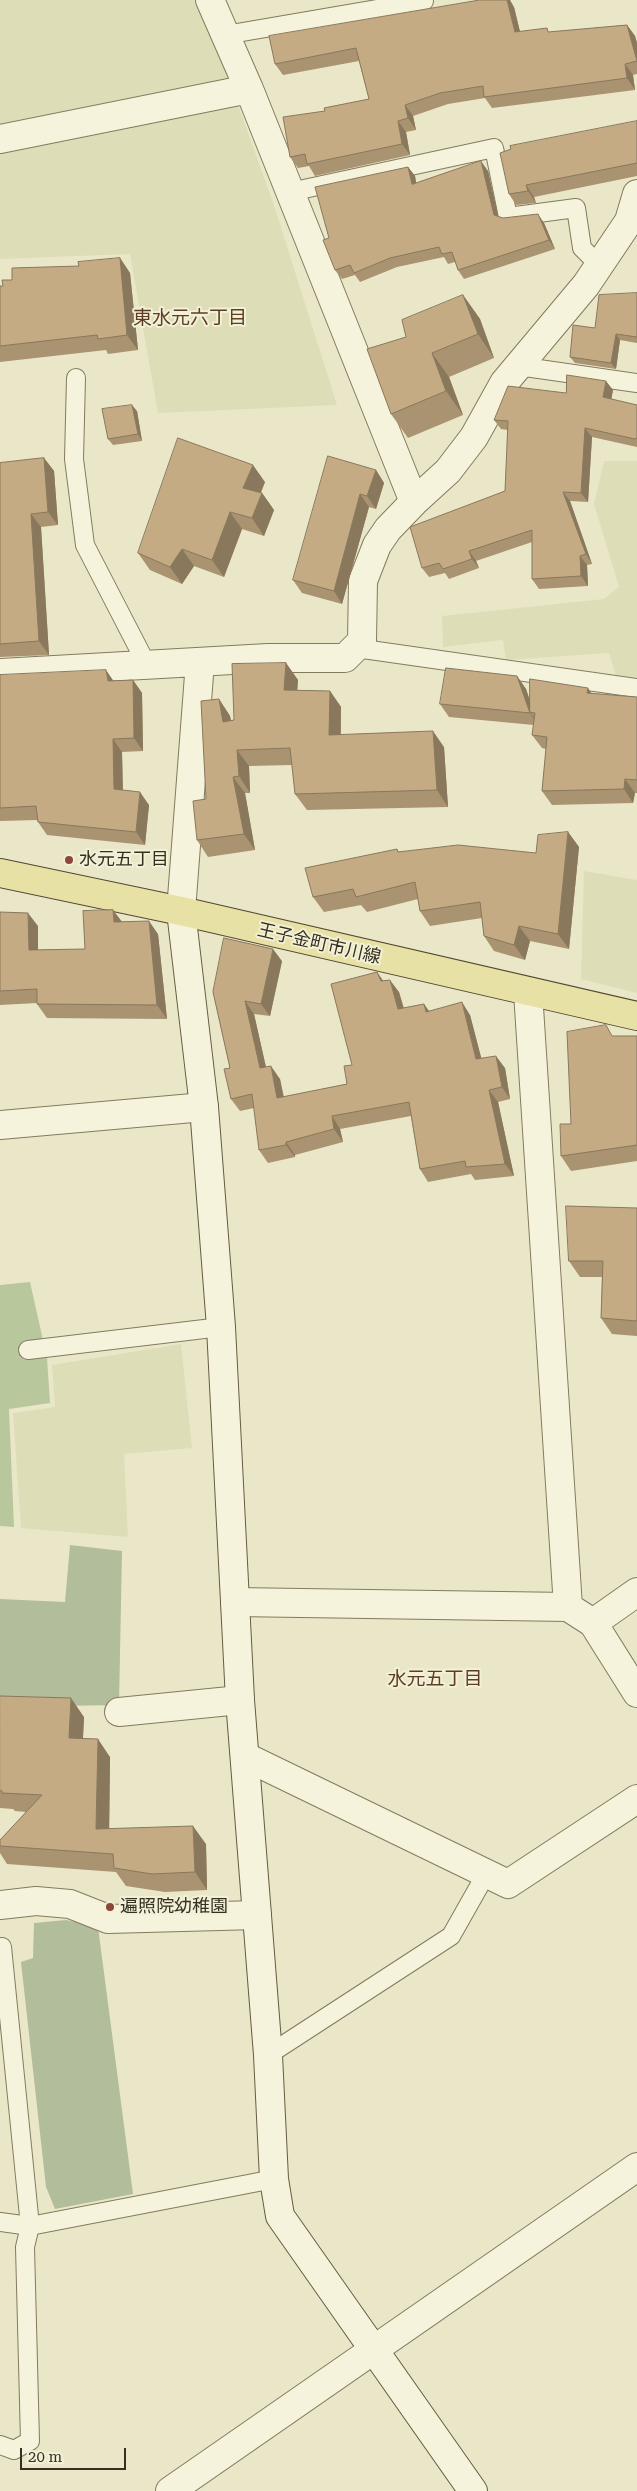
<!DOCTYPE html>
<html>
<head>
<meta charset="utf-8">
<style>
  body { margin:0 }
  #map { position:relative; width:637px; height:2491px; overflow:hidden; background:#eae7c8; font-family:"Roboto Serif",serif }
  canvas { display:block }
  .scale { position:absolute; left:20px; top:2448px; width:106px; height:22px; box-sizing:border-box; border:2px solid #363021; border-top:0; padding-left:6px; font-size:15px; line-height:18px; white-space:nowrap; color:#363021; -webkit-text-stroke:4px #f2f0d7; paint-order:stroke }
</style>
</head>
<body>
<div id="map">
<canvas width="637" height="2491"></canvas>
<div class="scale">20 m</div>
</div>
<script>
const ctx = document.querySelector('canvas').getContext('2d');
ctx.lineJoin = 'round';
function paint(path, color) { ctx.fillStyle = color; ctx.fill(path, 'evenodd'); }
function strokePath(path, color, width, dash) { ctx.strokeStyle = color; ctx.lineWidth = width; ctx.lineCap = dash ? 'butt' : 'round'; ctx.setLineDash(dash || []); ctx.stroke(path); }
function label(font, color, halo, rows, align = 'center') {
  ctx.font = font + ' "Roboto Serif","Noto Sans JP",serif'; ctx.lineWidth = 4; ctx.setLineDash([]); ctx.textBaseline = 'middle'; ctx.strokeStyle = halo; ctx.fillStyle = color; for (const [text, x, y, turn = 0] of rows) {
    ctx.save(); ctx.translate(x, y); ctx.rotate((+turn || 0) * Math.PI / 180); ctx.textAlign = isNaN(turn) ? turn : align; if (halo) ctx.strokeText(text, 0, 0); ctx.fillText(text, 0, 0); ctx.restore();
  }
}
const farmland = new Path2D(`
  M0,0H200L273,202L337,405L158,413L130,254L0,259Z
  M604,461H637V679H617L609,653L506,660L503,640L443,647L442,616L604,599L619,587L594,504Z
  M584,871L637,880V993L581,979Z
  M181,1344L192,1448L124,1454L128,1537L21,1528L13,1413L55,1407L52,1365Z`);
const green = new Path2D(`
  M30,1282L47,1358L50,1403L9,1409L14,1527L0,1526V1285Z`);
const cemetery = new Path2D(`
  M70,1545L122,1551L119,1705L0,1707V1599L65,1602Z
  M66,1920L98,1927L133,2194L55,2209L46,2187L21,1962L33,1958L34,1923Z`);
const lane = new Path2D(`
  M225,35L424,1
  M290,192L494,148L508,217L576,208L582,248L598,264
  M518,366L637,383
  M76,378L74,459L85,545L147,665
  M356,648L637,688
  M28,1350L221,1327
  M268,2055L451,1936L486,1874
  M0,2222L30,2226L274,2179
  M0,2445L14,2450L30,2441L25,2247L30,2226L2,1947`);
const street = new Path2D(`
  M210,0L249,89L414,502
  M0,139L249,89
  M0,673L268,658H345L362,641L363,581L377,545L388,529L414,502L448,471L474,437L504,383L586,285L629,221L637,194
  M181,911L200,662
  M528,992L568,1607
  M0,1125L204,1107
  M235,1602L568,1607L593,1623L637,1693
  M593,1623L637,1592
  M119,1712L240,1700
  M246,1757L508,1884L637,1799
  M0,1905L36,1901L70,1904L108,1919L257,1915
  M170,2491L637,2167`);
const secondary = new Path2D(`
  M181,911L204,1107L221,1327L240,1700L268,2055L274,2179L280,2216L473,2491`);
const primary = new Path2D(`
  M0,873L181,911L637,1016`);
const wall = new Path2D(`
  M514,7L520,32H551L627,25L635,36L637,43V74L633,75L635,90L492,108L485,98L448,104L413,116L416,130L406,132L410,155L315,176L309,166L298,168L290,157L325,111L369,99L359,61L283,75L275,64Z
  M637,121V176L534,197L536,203L516,205L509,194Z
  M408,167L415,176L416,183L488,171L498,217L503,218L544,223L555,249L464,279L458,270L455,262L448,264L444,257L397,267L360,282L355,275L342,279L335,270L329,238Z
  M120,258L130,273L138,350L108,354L106,350L0,362V286H3L12,280Z
  M637,293V343L620,340L616,369L575,363L570,357L595,328Z
  M463,295L480,319L494,358L449,377L463,415L408,438L391,414L406,337Z
  M613,390L611,399L637,405V447L592,437L588,502L570,501L592,564L587,565L588,586L539,589L532,579V542L476,561L479,568L449,579L445,573L429,577L422,568L505,491L508,430L501,429L494,420L566,393Z
  M137,411L142,441L113,445L108,439Z
  M44,458L54,471L58,525L41,527L49,655L0,657V463Z
  M376,470L384,483L376,509L369,507L342,604L302,593L293,580Z
  M265,482L261,493H262L274,510L264,536L242,529L224,577L194,566L182,584L150,570L138,553Z
  M286,663L298,680L297,691H330L341,707V735L444,747L448,807L307,810L295,794L292,765L249,766L250,793H245L255,850L208,857L197,840L206,799L219,699L230,716L231,720H234Z
  M0,675L114,681L133,680L142,693L143,751L122,752L123,790L149,805L145,845L47,835L38,822L37,820L0,821Z
  M517,676L526,689L530,701L592,694L637,697V793H635L633,803L552,805L542,791L546,749L542,748L532,735L534,725L449,717L440,704Z
  M568,832L579,847L569,949L530,941L525,960L494,951L484,936L482,918L430,926L420,911L418,899L367,912L361,905L324,912L313,897L397,849L399,852L536,853Z
  M0,912L38,926V950L85,949L122,922L158,934L167,1019L47,1018L37,1004V1003L0,1005Z
  M282,961L270,1016L254,1014L266,1067L280,1079L284,1097L347,1084L377,972L383,981L399,992L404,1008L424,1004L429,1011L470,1015L481,1058L505,1068L510,1099L498,1102L514,1176L475,1180L471,1174L428,1182L420,1169L411,1116L340,1129L343,1142L295,1155V1157L268,1163L259,1150L254,1108L240,1111L231,1099L230,1068L213,992Z
  M613,1036H637V1161L571,1171L561,1156L571,1124Z
  M637,1208V1336L612,1334L601,1318L602,1277H580L569,1261Z
  M0,1696L84,1717L83,1738L110,1757L109,1829L206,1844L207,1890L165,1892L126,1886L116,1872L7,1864L0,1853V1840L26,1812L15,1811L13,1809L0,1808Z`);
const shadedWall = new Path2D(`
  M507,0H510L514,7L523,44L515,32Z
  M627,25L635,36L637,43V60Z
  M625,64L633,75L635,90L627,78Z
  M405,105L413,116L416,130L408,118Z
  M398,121L406,132L410,155L402,144Z
  M481,161L488,171L500,224L494,215Z
  M408,167L415,176L418,193L412,184Z
  M526,185L534,197L536,203L528,191Z
  M538,214L544,223L555,249L549,240Z
  M120,258L130,273L138,350L127,335Z
  M463,295L480,319L494,358L478,334Z
  M616,334L620,340L616,369L611,363Z
  M432,353L449,377L463,415L446,391Z
  M606,381L613,390L610,407L603,397Z
  M132,405L137,411L142,441L138,434Z
  M585,428L592,437L588,502L581,493Z
  M44,458L54,471L58,525L48,512Z
  M253,465L265,482L255,505L243,488Z
  M376,470L384,483L376,509L367,496Z
  M563,492L570,501L592,564L586,554Z
  M262,493L274,510L264,536L252,518Z
  M360,494L369,507L342,604L334,591Z
  M230,512L242,529L224,577L212,560Z
  M31,514L41,527L49,655L39,641Z
  M182,549L194,566L182,584L170,567Z
  M469,551L476,561L479,568L472,559Z
  M580,556L587,565L588,586L581,576Z
  M286,663L298,680L296,707L284,690Z
  M106,670L115,683L108,681Z
  M517,676L526,689L534,713L530,712L538,723L539,726L530,713Z
  M133,680L142,693L143,751L134,738Z
  M588,688L597,702L587,693Z
  M330,691L341,707L340,752L329,735Z
  M219,699L230,716L234,738L223,722Z
  M433,731L444,747L448,807L437,790Z
  M113,739L122,752L123,803L114,789Z
  M237,750L249,766L250,793L239,776Z
  M233,777L245,793L255,850L244,834Z
  M625,779L635,793L633,803L624,789Z
  M140,792L149,805L145,845L136,832Z
  M568,832L579,847L569,949L558,934Z
  M113,910L123,923L114,922Z
  M28,913L38,926V963L29,950Z
  M149,921L158,934L167,1019L157,1005Z
  M519,926L530,941L525,960L514,945Z
  M273,949L282,961L270,1016L261,1004Z
  M377,972L386,985L381,981Z
  M390,980L399,992L407,1022L398,1009Z
  M245,1001L254,1014L269,1081L260,1068Z
  M462,1002L470,1015L485,1072L476,1059Z
  M424,1004L433,1017L426,1012Z
  M496,1056L505,1068L510,1099L502,1087Z
  M271,1066L280,1079L286,1111L277,1098Z
  M489,1090L498,1102L514,1176L505,1164Z
  M332,1116L340,1129L343,1142L334,1129Z
  M286,1142L295,1155V1157L286,1145Z
  M71,1698L84,1717L82,1756L69,1738Z
  M98,1739L110,1757L109,1847L96,1829Z
  M193,1826L206,1844L207,1890L195,1872Z`);
const building = new Path2D(`
  M480,0H507L515,32L547,28L548,32L627,25L637,61L625,64L627,78L484,97L483,86L440,93L405,105L408,118L398,121L402,144L307,164L305,154L290,157L283,117L325,111L324,108L369,99L356,48L275,64L269,36Z
  M637,121V163L526,185L528,191L509,194L500,153L511,149L510,146Z
  M481,161L494,215L503,218L538,214L549,240L458,270L452,252L442,254L439,247L390,258L354,273L350,265L335,270L323,240L329,238L315,187L408,167L412,184Z
  M120,258L127,335L98,339L97,335L0,346V286H3L2,280H12V268L79,266L78,262Z
  M637,293V337L616,334L611,363L570,357L573,325L595,328L599,295Z
  M463,295L478,334L432,353L446,391L391,414L367,349L406,337L402,320Z
  M567,375L606,381L603,397L637,405V438L635,439L585,428L581,493L563,492L586,554L580,556L581,576L532,579V530L469,551L472,559L443,569L439,563L422,568L410,527L505,491L508,421L494,420L508,386L566,393Z
  M132,405L138,434L108,439L102,409Z
  M178,438L253,465L243,488L262,493L252,518L230,512L212,560L182,549L170,567L138,553Z
  M328,456L376,470L367,496L360,494L334,591L293,580Z
  M44,458L48,512L31,514L39,641L0,644V463Z
  M286,663L284,690L330,691L329,735L433,731L437,790L295,794L290,748L237,750L239,776L233,777L244,834L197,840L193,801L206,799L201,701L219,699L223,722L234,720L232,664Z
  M446,668L517,676L530,713L440,704Z
  M106,670L108,681L133,680L134,738L113,739L114,789L140,792L136,832L38,822L36,806L0,808V675Z
  M530,679L588,688L587,693L637,697V780L625,779L624,789L542,791L547,737L532,735L535,713L530,712Z
  M568,832L558,934L519,926L514,945L484,936L480,902L420,911L415,882L356,897L353,889L313,897L305,868L397,849L398,852L458,845L536,853L538,835Z
  M113,910L114,922L149,921L157,1005L37,1004V989L0,991V912L28,913L29,950L85,949L83,911Z
  M224,938L273,949L261,1004L245,1001L260,1068L271,1066L277,1098L347,1084L344,1066L352,1065L331,984L377,972L381,981L390,980L398,1009L424,1004L426,1012L462,1002L476,1059L496,1056L502,1087L489,1090L505,1164L466,1167L465,1161L420,1169L409,1102L332,1116L334,1129L286,1142V1145L259,1150L252,1094L231,1099L224,1069L230,1068L213,992Z
  M606,1025L612,1036H637V1145L561,1156L560,1124H571L567,1032Z
  M566,1206L637,1208V1321L601,1318L603,1261H569Z
  M0,1696L71,1698L69,1738L98,1739L96,1829L193,1826L195,1872L152,1874L114,1868L113,1854L0,1846V1840L42,1795L2,1793V1791L0,1790Z`);
const markers = [
  [69,860,5,"#8c4736"],
  [110,1907,5,"#8c4736"]
];
const poiNames = [
  ["水元五丁目",79,860],
  ["遍照院幼稚園",120,1907]
];
const streetNames = [
  ["王子金町市川線",319,944,13]
];
const neighbourhoodNames = [
  ["東水元六丁目",190,318],
  ["水元五丁目",435,1679]
];
paint(farmland, '#dddeb7');
paint(green, '#b9c79d');
paint(cemetery, '#b2bd9b');
strokePath(lane, '#847a5f', 20);
strokePath(street, '#847a5f', 30);
strokePath(secondary, '#665c42', 30);
strokePath(primary, '#524833', 30);
strokePath(lane, '#f5f3db', 18);
strokePath(street, '#f5f3db', 28);
strokePath(secondary, '#f5f3db', 28);
strokePath(primary, '#e8e1a5', 28);
paint(wall, '#a99371');
paint(shadedWall, '#89785c');
paint(building, '#c4ab83');
strokePath(building, '#89785c', 1);
for (const [x, y, r, color] of markers) { const dot = new Path2D(); dot.arc(x, y, r, 0, 2 * Math.PI); ctx.fillStyle = color; ctx.fill(dot); strokePath(dot, '#f2f0d7', 2); }
label('18px', '#363021', '#f2f0d7', poiNames, 'left');
label('18px', '#363021', '#f2f0d7', streetNames);
label('19px', '#5e3d25', '#f2f0d7', neighbourhoodNames);
</script>
</body>
</html>
